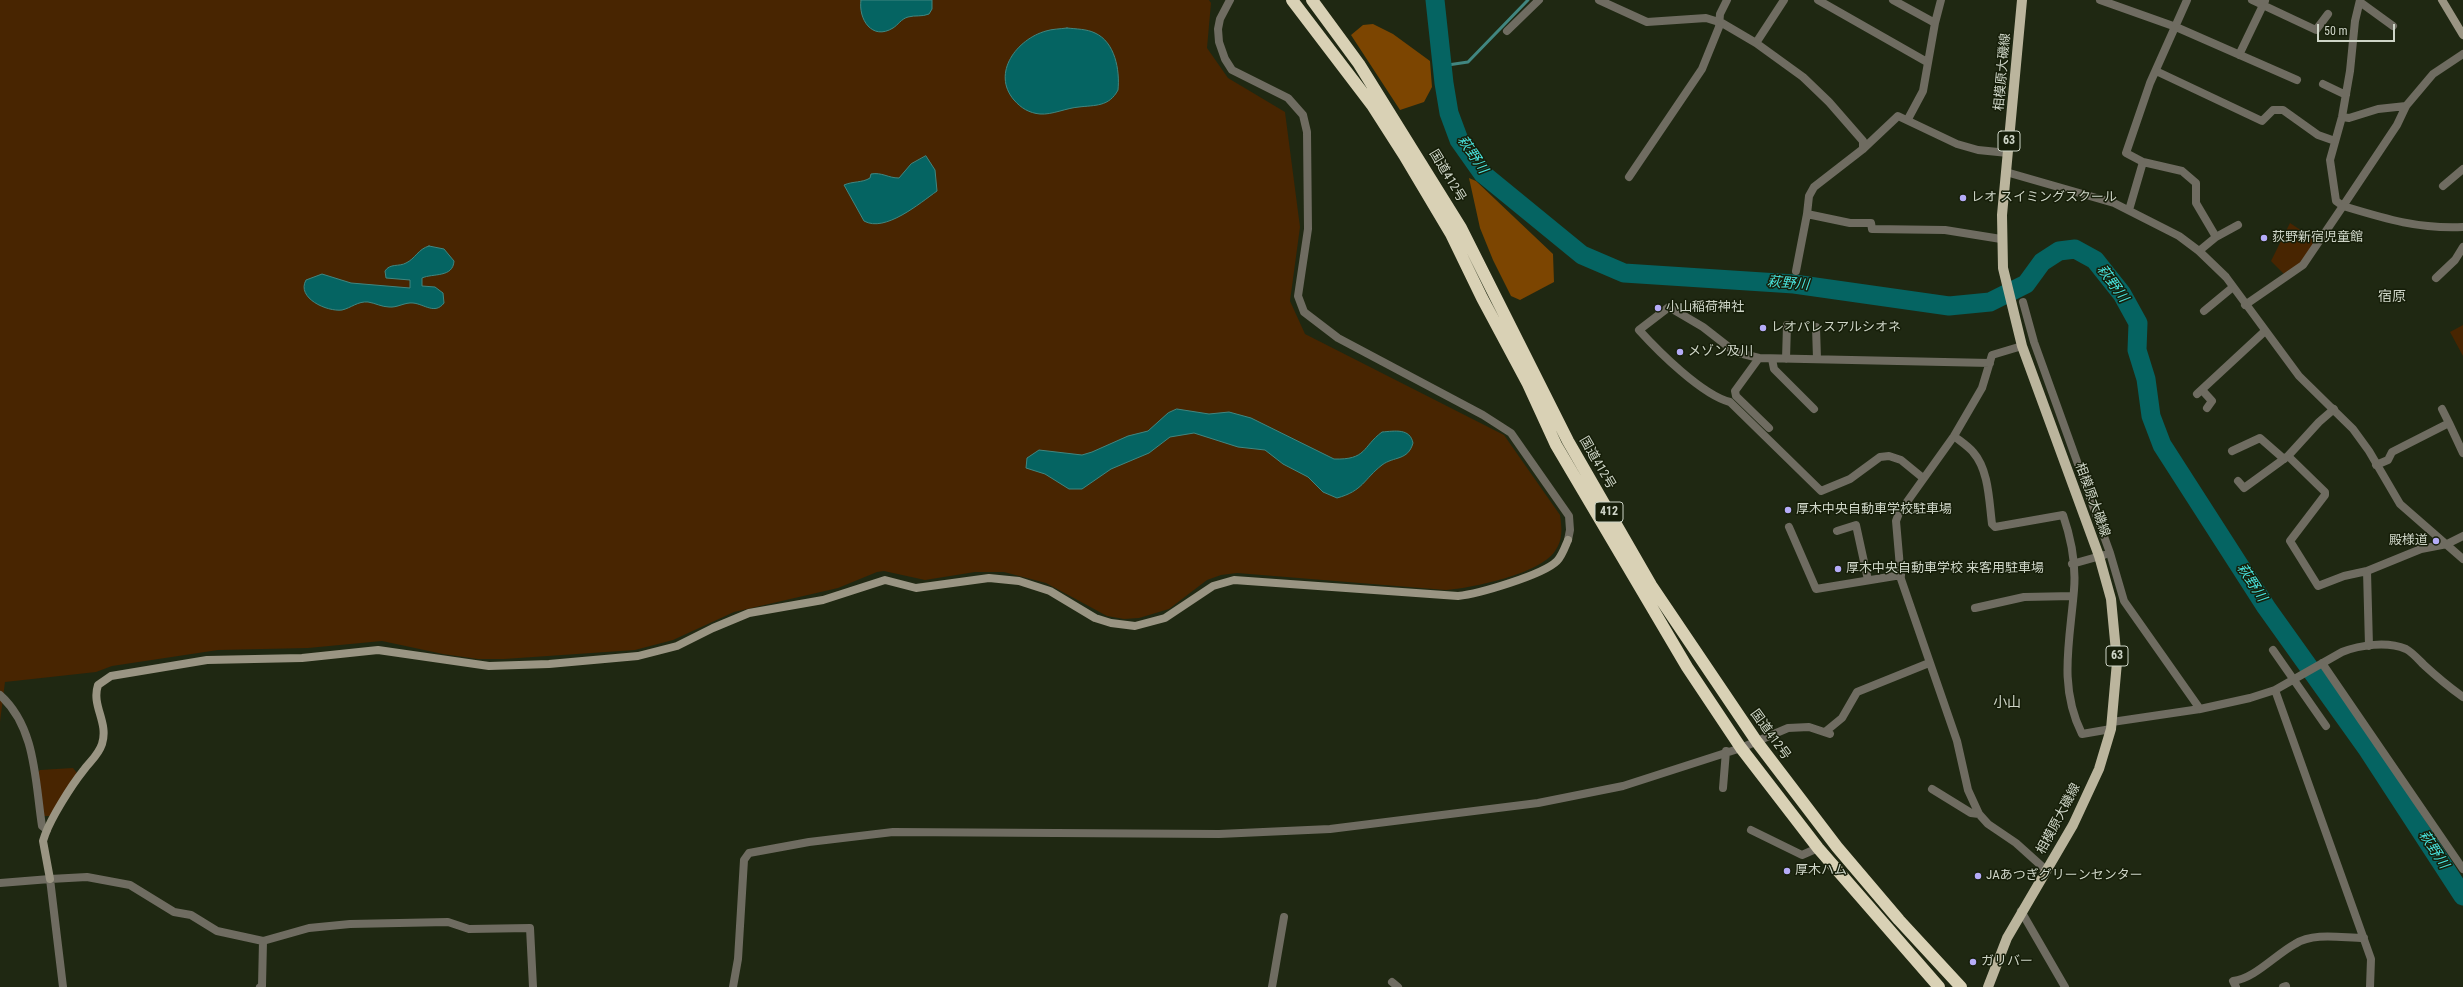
<!DOCTYPE html>
<html>
<head>
<meta charset="utf-8">
<style>
  body { margin:0 }
  #map { position:relative; width:2463px; height:987px; overflow:hidden; background:#1f2812; font-family:"Roboto Condensed",sans-serif }
  canvas { display:block }
  .scale { position:absolute; left:2317px; top:24px; width:78px; height:18px; box-sizing:border-box; border:2px solid #ced5c7; border-top:0; padding-left:5px; font-size:12px; line-height:14px; white-space:nowrap; color:#ced5c7; -webkit-text-stroke:3px #161e09; paint-order:stroke }
</style>
</head>
<body>
<div id="map">
<canvas width="2463" height="987"></canvas>
<div class="scale">50 m</div>
</div>
<script>
const ctx = document.querySelector('canvas').getContext('2d');
ctx.lineJoin = 'round';
function paint(path, color) { ctx.fillStyle = color; ctx.fill(path, 'evenodd'); }
function strokePath(path, color, width, dash) { ctx.strokeStyle = color; ctx.lineWidth = width; ctx.lineCap = dash ? 'butt' : 'round'; ctx.setLineDash(dash || []); ctx.stroke(path); }
function label(font, color, halo, rows, align = 'center') {
  ctx.font = font + ' "Roboto Condensed","Noto Sans JP",sans-serif'; ctx.lineWidth = 3; ctx.setLineDash([]); ctx.textBaseline = 'middle'; ctx.strokeStyle = halo; ctx.fillStyle = color; for (const [text, x, y, turn = 0] of rows) {
    ctx.save(); ctx.translate(x, y); ctx.rotate((+turn || 0) * Math.PI / 180); ctx.textAlign = isNaN(turn) ? turn : align; if (halo) ctx.strokeText(text, 0, 0); ctx.fillText(text, 0, 0); ctx.restore();
  }
}
const green = new Path2D(`
  M0,0H1209L1211,3L1207,48L1228,78L1285,112L1300,227L1290,301L1305,334L1504,435L1560,515C1562,528 1563,540 1555,551C1540,574 1472,588 1446,590L1237,573L1221,575L1207,580L1169,609L1139,618L1124,619L1107,616L1046,583L1004,572H975L925,580L884,571L877,572L838,588L734,612L673,640L635,650L504,659H478L443,654L382,641L308,648L218,650L112,666L96,672L5,682L0,722Z
  M2290,223L2317,241L2303,262L2285,275L2271,261Z
  M2463,325V356L2450,332Z
  M73,768L77,773L51,816H43L37,773L40,770Z`);
const forest = new Path2D(`
  M1373,24L1393,34L1430,61L1432,87L1424,102L1400,110L1351,35L1363,25Z
  M1469,178L1476,181L1553,254L1554,282L1520,300L1511,296L1493,260L1480,228Z`);
const water = new Path2D(`
  M861,0H932V9L929,14C922,17 915,15 908,17C901,19 898,25 893,28C872,41 858,19 861,0Z
  M1067,28C1076,29 1087,29 1095,33C1115,42 1120,70 1118,90C1109,107 1095,105 1079,107C1066,108 1052,115 1040,114C1029,113 1021,108 1014,100C991,73 1017,39 1046,31C1052,29 1060,29 1067,28Z
  M926,156L935,170L937,191C920,203 885,233 864,221L844,185C853,181 862,183 870,178L871,174C882,172 888,178 899,178L911,164Z
  M429,246L444,249L454,261C453,278 433,273 422,278V286L435,287L443,293L444,303C435,315 424,304 413,303C405,302 397,308 389,307C382,307 375,303 368,302C358,301 351,308 342,310C327,312 296,298 306,280L322,274L351,283L410,288V280L386,278L385,271C390,263 399,267 406,263C415,259 418,249 429,246Z
  M1177,409L1209,414L1229,412L1251,418L1334,459C1367,460 1362,447 1382,432C1395,431 1410,428 1413,443C1408,461 1394,456 1382,465C1364,479 1363,491 1337,498L1323,492L1308,477L1283,464L1265,450L1238,447L1194,433L1170,437L1149,453L1111,469L1082,489H1069L1045,474L1026,468L1027,458L1039,450L1082,455L1092,452L1128,436L1148,431L1168,413Z`);
const stream = new Path2D(`
  M1441,66L1468,62L1528,0`);
const river = new Path2D(`
  M1435,0L1444,83L1449,113L1459,140L1483,174L1582,255L1624,273L1794,284L1949,306L1990,302L2026,284L2042,262L2059,251L2075,249L2095,260L2122,294L2138,323L2137,350L2146,379L2151,416L2162,445L2266,607L2368,750L2463,896`);
const street = new Path2D(`
  M1230,0L1220,19L1218,29L1219,42L1225,59L1232,70L1288,98L1303,115L1307,132L1308,229L1298,296L1304,312L1338,338L1483,415L1511,433L1569,516L1570,530L1568,540
  M1599,0L1647,22L1706,18L1722,23L1756,43L1803,77L1829,102L1863,141V149
  M1818,0L1927,62
  M1893,0L1935,23L1923,91L1908,119
  M2100,0L2176,27L2297,80
  M2187,0L2150,83L2126,153L2143,162L2182,171L2196,183V203L2216,237
  M2252,0L2316,30L2328,14
  M2360,2L2393,26
  M1935,23L1941,0
  M1507,31L1539,0
  M1756,43L1784,0
  M2463,54L2433,74L2406,106L2397,125L2343,206C2386,219 2418,229 2463,227
  M2239,55L2265,1
  M2156,71L2262,121L2273,110H2283L2318,135L2335,141
  M2323,84L2346,95
  M2342,117L2349,118L2378,109L2406,106
  M2006,172L2114,203L2179,236L2199,251L2226,277L2299,376L2353,429L2369,451L2400,504L2463,559
  M1629,177L1702,69L1719,27L1720,14L1727,0
  M2443,186L2463,169
  M2129,210L2143,162
  M1807,214L1850,223H1871L1872,229L1945,230L2001,239
  M2199,251L2216,237L2238,225
  M1796,271L1807,214L1809,196L1814,187L1863,149L1898,116L1957,144L1978,150L2008,153
  M2436,278L2455,260L2463,247
  M2023,302L2034,342L2110,553L2124,601L2200,709
  M2245,305L2303,265L2343,206L2336,201L2330,160L2342,117L2350,71L2355,21L2360,0
  M2204,311L2233,287
  M1816,327L1817,359
  M1759,358L1735,391L1736,396L1769,428
  M1772,359L1774,369L1814,409
  M1786,359L1787,325
  M2202,390L2212,401L2207,408
  M2197,394L2265,331
  M2442,409L2449,423
  M1954,436C1960,441 1968,446 1973,452C1989,470 1989,501 1992,524L1995,527L2063,515C2071,538 2076,566 2074,590C2070,641 2058,686 2082,734L2111,729
  M2232,451L2260,438L2284,459
  M2288,456L2325,492V495L2290,541L2318,586L2344,576L2367,571L2421,549L2447,544L2463,536
  M2376,465L2388,460L2392,452L2449,423L2463,453
  M1923,478L1901,460L1889,456L1880,457L1850,479L1821,491L1730,402C1702,395 1658,351 1639,330L1669,307L1703,327L1735,352L1759,358L1990,363
  M2238,481L2244,488L2288,456L2319,422L2334,409
  M1789,527L1816,589L1901,575
  M1837,531L1856,525L1868,580
  M2072,564L2104,555
  M2367,571L2369,646
  M1975,608L2024,597L2073,596
  M2273,650L2326,726
  M2322,663L2463,869
  M2275,690L2371,959L2370,987
  M0,695C36,727 35,781 42,826L47,830
  M2112,722L2200,709L2250,698L2275,690L2342,652C2360,645 2387,641 2406,649C2412,652 2419,660 2424,665C2437,677 2449,687 2463,697
  M1825,732L1842,718L1857,692L1929,663
  M1723,788L1726,751
  M1932,789L1971,813L1979,814L1988,824L2016,843L2046,870
  M1979,814L1968,790L1957,741L1901,579L1896,521L1899,513L1954,436L1982,388L1992,355L2022,346
  M1751,830L1802,855L1818,848
  M50,879L87,877L130,885L174,912L191,915L217,931L263,941L309,928L350,924L448,922L469,929L530,928L533,987
  M0,883L50,879L63,987
  M2021,911L2065,987
  M1392,982L1398,987
  M260,987L262,986L263,941
  M733,987L738,959L744,860L749,853L809,842L893,832L1219,834L1330,829L1538,803L1623,786L1741,748L1788,728L1809,727L1830,734
  M1272,987L1284,917
  M2236,987L2233,981C2254,979 2275,955 2295,944C2314,932 2342,938 2364,938
  M2283,987L2286,986`);
const secondary = new Path2D(`
  M2442,0L2463,35
  M50,879L43,841L45,835C51,818 71,786 83,771C90,761 98,756 102,744C109,722 91,706 98,685L111,676L207,660L302,658L378,650L489,666L549,664L638,656L677,646L713,628L749,613L823,600L885,580L916,588L989,578L1019,581L1050,591L1095,618L1111,623L1135,626L1165,618L1213,586L1234,580L1458,596C1478,594 1543,575 1557,561C1562,556 1565,547 1568,540`);
const primary = new Path2D(`
  M1988,987L2007,938L2073,825L2099,769L2111,729L2117,662L2111,599L2099,556L2022,346L2003,268L2002,215L2022,0`);
const highway = new Path2D(`
  M1292,0L1372,105L1404,155L1451,234L1482,298L1528,384L1556,445L1687,667L1741,748L1818,848L1939,987
  M1312,0L1359,64L1461,228L1568,441L1651,585L1757,742L1837,847L1899,920L1961,987`);
const markers = [
  [1963,198,4,"#b5acf8"],
  [2264,238,4,"#b5acf8"],
  [1658,308,4,"#b5acf8"],
  [1763,328,4,"#b5acf8"],
  [1680,352,4,"#b5acf8"],
  [1788,510,4,"#b5acf8"],
  [2436,541,4,"#b5acf8"],
  [1838,569,4,"#b5acf8"],
  [1787,871,4,"#b5acf8"],
  [1978,876,4,"#b5acf8"],
  [1973,962,4,"#b5acf8"]
];
const shields = [
  [2009,141,22],
  [1609,512,28],
  [2117,656,22]
];
const shieldNames = [
  ["63",2009,141],
  ["412",1609,512],
  ["63",2117,656]
];
const streetNames = [
  ["相模原大磯線",2003,72,-85],
  ["国道412号",1447,176,59],
  ["国道412号",1597,463,60],
  ["相模原大磯線",2092,500,70],
  ["国道412号",1770,735,54],
  ["相模原大磯線",2059,819,-62]
];
const poiNames = [
  ["レオ スイミングスクール",1971,198],
  ["荻野新宿児童館",2272,238],
  ["小山稲荷神社",1666,308],
  ["レオパレスアルシオネ",1771,328],
  ["メゾン及川",1688,352],
  ["厚木中央自動車学校駐車場",1796,510],
  ["殿様道",2428,541,"right"],
  ["厚木中央自動車学校 来客用駐車場",1846,569],
  ["厚木ハム",1795,871],
  ["JAあつぎグリーンセンター",1986,876],
  ["ガリバー",1981,962]
];
const waterNames = [
  ["萩野川",1472,155,56],
  ["萩野川",1788,284,5],
  ["萩野川",2112,284,54],
  ["萩野川",2251,583,57],
  ["萩野川",2433,850,57]
];
const neighbourhoodNames = [
  ["宿原",2392,297],
  ["小山",2007,703]
];
paint(green, '#482501');
paint(forest, '#7c4501');
paint(water, '#056462');
strokePath(water, '#418680', 1);
strokePath(stream, '#418680', 3);
strokePath(river, '#056462', 19);
strokePath(street, '#6f6c61', 8);
strokePath(secondary, '#9a9583', 8);
strokePath(primary, '#bbb59d', 10);
strokePath(highway, '#d9d1b5', 12);
for (const [x, y, r, color] of markers) { const dot = new Path2D(); dot.arc(x, y, r, 0, 2 * Math.PI); ctx.fillStyle = color; ctx.fill(dot); strokePath(dot, '#161e09', 1.5); }
for (const [x, y, w] of shields) { const box = new Path2D(); box.roundRect(x - w / 2, y - 10, w, 20, 3); ctx.fillStyle = '#161e09'; ctx.fill(box); strokePath(box, '#ced5c7', 1); }
label('bold 12px', '#ced5c7', null, shieldNames);
label('13px', '#ced5c7', '#161e09', streetNames);
label('13px', '#ced5c7', '#161e09', poiNames, 'left');
label('italic 14px', '#48e3dd', '#161e09', waterNames);
label('14px', '#ced5c7', '#161e09', neighbourhoodNames);
</script>
</body>
</html>
